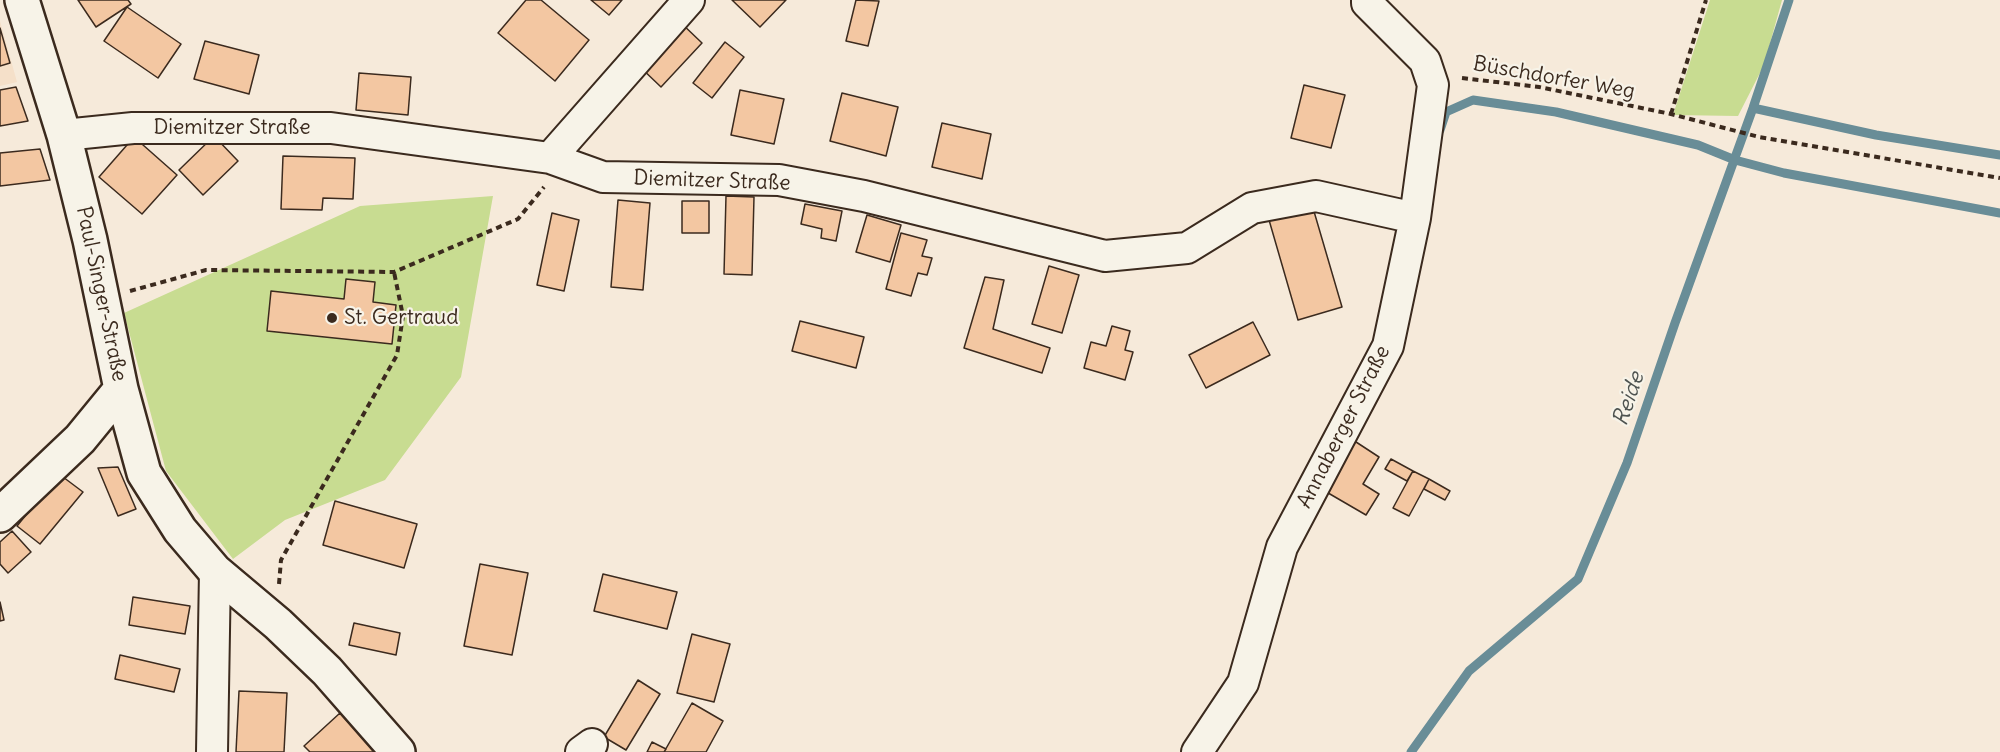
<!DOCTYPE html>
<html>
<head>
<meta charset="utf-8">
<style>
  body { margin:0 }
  canvas { display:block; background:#f6eada }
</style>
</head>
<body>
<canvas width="2000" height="752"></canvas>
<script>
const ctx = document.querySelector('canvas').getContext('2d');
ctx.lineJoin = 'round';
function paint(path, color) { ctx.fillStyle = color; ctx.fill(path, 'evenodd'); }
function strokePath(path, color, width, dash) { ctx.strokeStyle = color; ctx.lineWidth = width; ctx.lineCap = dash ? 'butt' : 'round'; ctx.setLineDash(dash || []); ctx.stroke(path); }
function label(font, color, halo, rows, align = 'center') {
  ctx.font = font + ' Delius,sans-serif'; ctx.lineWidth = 4.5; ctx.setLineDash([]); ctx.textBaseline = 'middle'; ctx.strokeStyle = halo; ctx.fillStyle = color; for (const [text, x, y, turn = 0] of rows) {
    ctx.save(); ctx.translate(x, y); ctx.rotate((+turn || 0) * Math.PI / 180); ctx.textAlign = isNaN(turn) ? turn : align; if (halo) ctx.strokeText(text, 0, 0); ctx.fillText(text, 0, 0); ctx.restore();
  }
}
const built = new Path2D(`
  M0,21L17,82L0,86Z`);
const green = new Path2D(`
  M1710,0H1782L1764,65L1738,116L1673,115Z
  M493,196L461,377L385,480L285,520L233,559L166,471L124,313L360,206Z`);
const stream = new Path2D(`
  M1753,108L1876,135L2000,155
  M1440,130L1446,112L1473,100L1556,112L1698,145L1735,160L1784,173L2000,213
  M1411,752L1469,671L1578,579L1627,463L1675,323L1753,108L1789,0`);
const building = new Path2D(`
  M78,0H128L131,4L96,27Z
  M526,0H541L589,40L555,81L498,33Z
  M591,0H622L609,15Z
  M732,0H786L760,27Z
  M856,0L879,1L868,46L846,41Z
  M127,7L181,44L158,78L104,41Z
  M679,21L702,43L661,87L638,65Z
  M0,28L10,63L0,66Z
  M205,41L259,55L249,94L194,79Z
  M725,42L744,57L712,98L693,83Z
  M359,73L411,77L408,115L356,110Z
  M1304,85L1345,95L1331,148L1291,138Z
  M16,87L28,121L0,126V90Z
  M740,90L784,99L774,144L731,135Z
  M842,93L898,107L886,156L830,141Z
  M942,123L991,134L982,179L932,167Z
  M214,136L238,161L203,195L179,170Z
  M134,137L177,175L142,214L99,177Z
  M40,149L50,180L0,186V153Z
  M283,156L355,158L353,199L323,198L322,210L281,209Z
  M726,196L754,197L752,275L724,274Z
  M618,200L650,203L643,290L611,287Z
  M682,201H709V233H682Z
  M805,204L842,211L836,241L821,238L822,229L801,224Z
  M1313,208L1342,307L1298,320L1267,213Z
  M552,213L579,220L564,291L537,285Z
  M867,215L901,225L890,262L856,252Z
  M901,233L927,240L922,256L932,258L927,275L918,273L911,296L886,289Z
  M1049,266L1079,275L1062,333L1032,324Z
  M985,277L1004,280L993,329L1050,348L1042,373L964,348Z
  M346,279L375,282L373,302L396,305L392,344L267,331L271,291L344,299Z
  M800,321L864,337L856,368L792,351Z
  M1253,322L1270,355L1206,388L1189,355Z
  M1112,326L1130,331L1125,350L1133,352L1125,380L1084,368L1091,342L1106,346Z
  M1353,440L1379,457L1363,484L1379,494L1366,515L1323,490Z
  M1391,459L1413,471L1407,481L1385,469Z
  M118,467L136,509L118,516L98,468Z
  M1413,471L1429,479L1409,516L1393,508Z
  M59,474L83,492L40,544L17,526Z
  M1429,479L1450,491L1445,500L1424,489Z
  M335,501L417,524L404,568L323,545Z
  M12,531L31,552L8,573L0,564V542Z
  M480,564L528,573L512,655L464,646Z
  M603,574L677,592L667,629L594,611Z
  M133,597L190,606L185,634L129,625Z
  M0,602L4,620L0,621Z
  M354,623L400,633L396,655L349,645Z
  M692,634L730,644L714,702L677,693Z
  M120,655L180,669L174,692L115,679Z
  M638,680L660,694L626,750L604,737Z
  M239,691L287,693L284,752H236Z
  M692,703L723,721L706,752H664Z
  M340,713L375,752H310L304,746Z
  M652,742L666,749L664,752H647Z`);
const path = new Path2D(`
  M1462,78L1539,87L1671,114L1759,137L2000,178
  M1671,114L1706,0
  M130,291L206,270L394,272L518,219L544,187
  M279,584L281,560L397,355L403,316L394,272`);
const street = new Path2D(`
  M64,135L133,128H331L550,158L603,177L779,180L864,196L1105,256L1187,248L1252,208L1316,196L1415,218
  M550,158L689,0
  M212,752L215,571
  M581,752L592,744
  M1197,752L1243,683L1282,547L1388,346L1415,218L1433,85L1425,61L1367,3V0`);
const secondary = new Path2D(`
  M22,0L64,135L90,240L121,389L144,473L180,530L215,571L278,624L327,671L398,752
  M0,515L80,439L121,389`);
const markers = [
  [332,318,6,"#3b2a1e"]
];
const streetNames = [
  ["Büschdorfer Weg",1554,78,10],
  ["Diemitzer Straße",232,128],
  ["Diemitzer Straße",712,181,2],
  ["Paul-Singer-Straße",101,294,78],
  ["Annaberger Straße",1344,427,-63]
];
const poiNames = [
  ["St. Gertraud",344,318]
];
const waterNames = [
  ["Reide",1629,399,-71]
];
paint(built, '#f5e0c9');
paint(green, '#c8dc91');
strokePath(stream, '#698d97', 9);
paint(building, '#f3c7a2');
strokePath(building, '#3b2a1e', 1.5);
strokePath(street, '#3b2a1e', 34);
strokePath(secondary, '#3b2a1e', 38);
strokePath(path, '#3b2a1e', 4, [6, 4.5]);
strokePath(street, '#f7f3e8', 30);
strokePath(secondary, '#f7f3e8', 33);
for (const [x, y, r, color] of markers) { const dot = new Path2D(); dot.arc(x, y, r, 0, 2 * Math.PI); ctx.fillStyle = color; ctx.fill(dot); strokePath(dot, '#f7f3e8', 2); }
label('21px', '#3b2a1e', '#f7f3e8', streetNames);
label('21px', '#3b2a1e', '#f7f3e8', poiNames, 'left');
label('italic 22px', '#4e5350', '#f7f3e8', waterNames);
</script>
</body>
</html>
